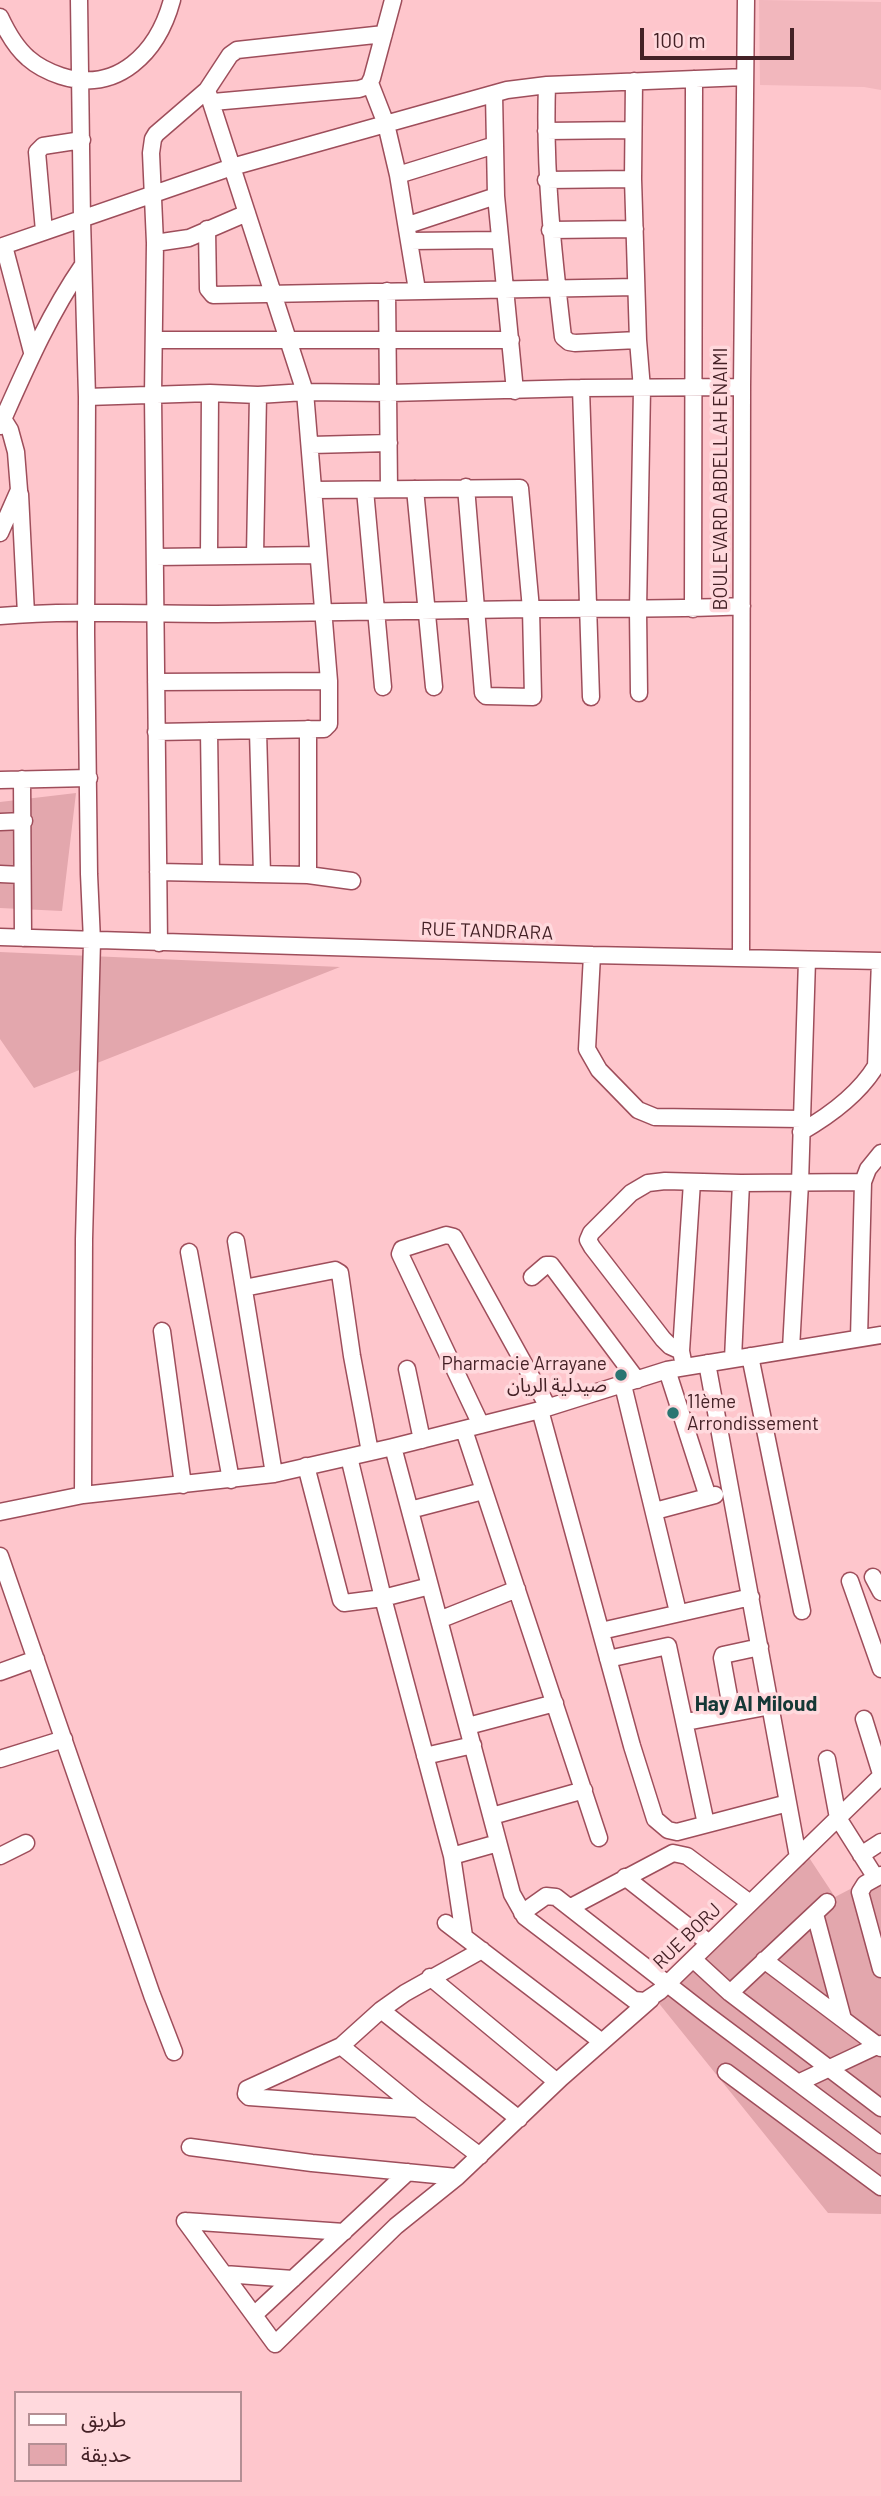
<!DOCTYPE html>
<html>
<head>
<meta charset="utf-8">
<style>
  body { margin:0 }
  #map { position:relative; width:881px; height:2496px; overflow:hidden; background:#fec6cc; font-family:Barlow,"Noto Sans Arabic",sans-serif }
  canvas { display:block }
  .legend { position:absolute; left:14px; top:2391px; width:228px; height:91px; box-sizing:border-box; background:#ffd9dd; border:2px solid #b48f94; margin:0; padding:9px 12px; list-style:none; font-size:21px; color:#442126 }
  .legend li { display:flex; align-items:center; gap:14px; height:35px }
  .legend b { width:35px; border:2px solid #b48f94 }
  .scale { position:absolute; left:640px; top:28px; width:154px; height:32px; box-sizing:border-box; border:4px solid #442126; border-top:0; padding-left:9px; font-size:21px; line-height:24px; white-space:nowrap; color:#442126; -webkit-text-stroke:5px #ffd9dd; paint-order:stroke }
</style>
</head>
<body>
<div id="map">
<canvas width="881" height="2496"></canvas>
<ul class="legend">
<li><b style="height:9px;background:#fff"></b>طريق</li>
<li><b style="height:19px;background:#e3a7ad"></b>حديقة</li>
</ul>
<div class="scale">100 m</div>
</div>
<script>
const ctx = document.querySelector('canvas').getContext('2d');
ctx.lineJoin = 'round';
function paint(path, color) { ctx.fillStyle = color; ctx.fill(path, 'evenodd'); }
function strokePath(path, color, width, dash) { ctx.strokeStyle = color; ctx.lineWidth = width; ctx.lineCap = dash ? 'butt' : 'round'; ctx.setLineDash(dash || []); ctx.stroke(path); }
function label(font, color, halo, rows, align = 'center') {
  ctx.font = font + ' Barlow,"Noto Sans Arabic",sans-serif'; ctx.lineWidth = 7; ctx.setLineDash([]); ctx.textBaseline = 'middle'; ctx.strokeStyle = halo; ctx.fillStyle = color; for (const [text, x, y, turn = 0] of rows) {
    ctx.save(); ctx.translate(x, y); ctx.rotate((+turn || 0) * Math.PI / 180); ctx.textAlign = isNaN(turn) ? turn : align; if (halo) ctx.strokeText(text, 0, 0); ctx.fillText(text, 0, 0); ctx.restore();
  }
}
const built = new Path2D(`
  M759,0L881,2V90L864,87L760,85Z`);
const green = new Path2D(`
  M76,793L62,911L0,908V802Z
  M0,952L340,967L34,1088L0,1039Z
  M806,1853L835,1897L881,1873V2214L828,2213L657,2001Z`);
const minor = new Path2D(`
  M79,0L82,219L87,397L86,633L89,874L92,941L84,1239L83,1495
  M0,17C7,32 15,47 28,58C37,66 49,72 61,76C118,94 158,52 172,0
  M634,81L633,179L638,340L642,389L638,610L639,693
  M370,83L386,124L398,175L417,290
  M547,85C544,170 553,252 563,337L569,342L575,343L638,340
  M494,94L496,196L515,391
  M213,102L359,89L368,86L372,78L393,0
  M546,131L632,130
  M398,175L495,145
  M546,180L633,179
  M408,225L496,196
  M207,229L208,289L213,295L636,287
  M550,230L635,229
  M44,231L37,152L43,146L82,140
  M410,241L499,240
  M155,243L189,238L247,213
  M4,246L32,352
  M0,247L232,167L507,90L547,85L745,77
  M387,291L389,489
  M154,340H511
  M581,388L591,697
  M87,397L210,393L258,395L305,392L389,393L581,388L742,387
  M0,414L10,430L16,452L19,490L0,533
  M0,426C25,370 48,316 83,265
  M311,445L389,443
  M415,489L434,687
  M313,490L520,488L531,609L533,697L486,696L483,693L466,487
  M365,490L383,687
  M20,494L26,614
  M209,555L210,393
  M255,555L258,395
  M155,557L318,555
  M693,609L694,79
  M0,616C72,610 145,614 217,614C321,613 426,610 530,609C601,608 671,610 742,606
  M156,682L329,681
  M209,731L211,873
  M258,731L262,874
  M156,732L324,729L329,724V681L305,392L207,90
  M22,779L23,938
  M0,780L89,778
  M0,822L24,821
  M158,872L308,875L352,881
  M0,874L22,875
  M308,875V729
  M0,937L592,955L881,961
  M159,943L153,395L155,243L151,153L153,139L156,134L207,90L230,55L237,50L384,34
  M592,955L587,1049L599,1070L638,1110L655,1117L802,1119
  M741,957L742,387L746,0
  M801,1132C829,1116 859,1094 876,1066L880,961
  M236,1241L274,1474
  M189,1252L231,1480
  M532,1277L546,1265H551L637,1380
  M244,1288L335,1270L340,1273L352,1356L370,1452
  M162,1331L183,1485
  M859,1338L863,1182
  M791,1349L800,1183L807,960
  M681,1351L670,1346L663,1339L592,1247L588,1240L591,1233L631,1193L648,1183L665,1181L741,1183L863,1182L868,1169L881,1153
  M750,1356L802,1611
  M733,1359L741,1183
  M683,1361L681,1351L692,1182
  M707,1363L798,1857
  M407,1369L422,1440
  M667,1370L708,1497
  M623,1385L678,1612
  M540,1410L632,1746L655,1819L668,1830L677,1832L788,1803
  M481,1425L400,1254L402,1249L446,1235L454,1237L548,1407
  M464,1430L599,1838
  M393,1447L512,1894L525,1917L634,2000L645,2001L660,1991L881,1776
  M349,1457L383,1598L452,1856L464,1936
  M306,1466L341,1600L344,1603L383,1598L430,1586
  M410,1510L483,1491
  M655,1511L715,1495
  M0,1512L83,1495L274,1474L393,1447L540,1410L667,1370L881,1335
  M0,1556L152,1995L174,2052
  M873,1577L881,1592
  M850,1581L881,1669
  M439,1620L517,1589
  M601,1631L751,1597
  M608,1659L668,1646L706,1824
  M0,1672L36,1659
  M732,1713L722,1658L723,1655L760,1647
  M864,1719L881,1774
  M686,1722L771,1706
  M468,1726L555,1703
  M425,1756L473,1745
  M0,1759L64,1739
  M827,1759L838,1818L876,1878
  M492,1816L584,1790
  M861,1855L881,1842
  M0,1856L26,1843
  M452,1856L498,1843
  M881,1875L865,1884L860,1892L881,1969
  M625,1877L709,1943
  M571,1907L673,1853L687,1856L750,1903
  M522,1913L546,1896L556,1897L706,2014L881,2145
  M815,1914L843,2019
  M446,1923L602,2042
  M693,1959L730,1993L881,2108
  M764,1960L881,2048
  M430,1977L557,2082
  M730,1993L827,1902
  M381,2010L519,2119
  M341,2046L418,2109L480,2156
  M726,2072L881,2187
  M800,2082L881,2044
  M418,2109L249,2097L246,2094L247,2089L341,2046L381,2010L405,1993L482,1950
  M190,2147L312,2163L457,2177
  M185,2221L275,2344L396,2226L457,2177L561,2078L651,1999
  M185,2221L344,2232
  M224,2274L293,2279
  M254,2315L408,2172`);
const markers = [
  [621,1375,7,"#2b7572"],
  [673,1413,7,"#2b7572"]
];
const streetNames = [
  ["BOULEVARD ABDELLAH ENAIMI",721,479,-90],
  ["RUE TANDRARA",487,931,2],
  ["RUE BORJ",687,1936,-44]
];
const poiNames = [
  ["Pharmacie Arrayane",607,1364],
  ["صيدلية الريان",607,1386],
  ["11ème",687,1402,"left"],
  ["Arrondissement",687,1424,"left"]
];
const neighbourhoodNames = [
  ["Hay Al Miloud",756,1704]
];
paint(built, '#f2b7bd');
paint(green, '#e3a7ad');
strokePath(minor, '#9e4e5b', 19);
strokePath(minor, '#fff', 16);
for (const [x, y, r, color] of markers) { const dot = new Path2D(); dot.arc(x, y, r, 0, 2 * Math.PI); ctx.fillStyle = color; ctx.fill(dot); strokePath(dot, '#ffd9dd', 2.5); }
label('19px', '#442126', '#ffd9dd', streetNames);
label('19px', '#442126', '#ffd9dd', poiNames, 'right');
label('bold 21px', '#153836', '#ffd9dd', neighbourhoodNames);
</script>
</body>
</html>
